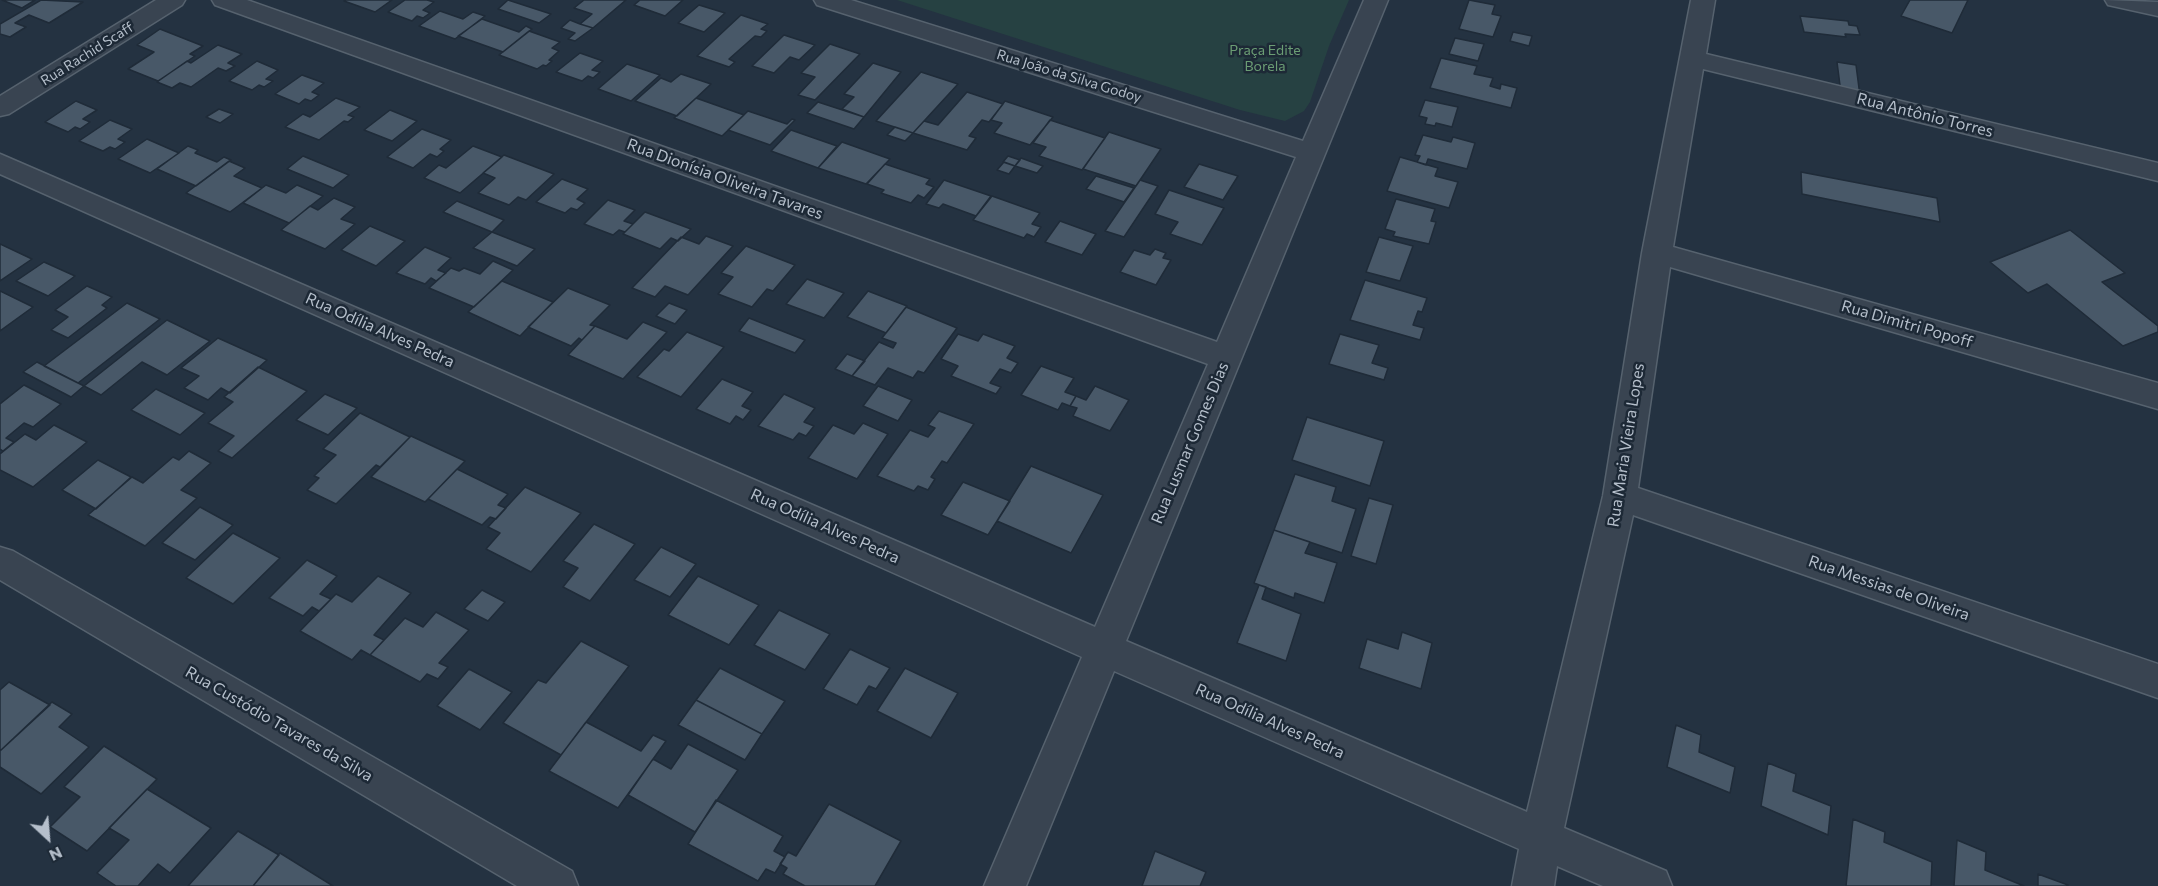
<!DOCTYPE html>
<html>
<head>
<meta charset="utf-8">
<style>
  body { margin:0 }
  #map { position:relative; width:2158px; height:886px; overflow:hidden; background:#243241; font-family:Commissioner,sans-serif }
  canvas { display:block }
  .north { position:absolute; left:18px; top:808px; width:60px; height:60px; -webkit-text-stroke:4px #1d2936; paint-order:stroke; rotate:154deg; font-size:16px; font-weight:700; line-height:24px; text-align:center; color:#b5bfcb }
  .north::after { content:''; display:block; margin:auto; width:21px; height:27px; background:#b5bfcb; clip-path:polygon(50% 0,100% 100%,50% 72%,0 100%) }
</style>
</head>
<body>
<div id="map">
<canvas width="2158" height="886"></canvas>
<div class="north">N</div>
</div>
<script>
const ctx = document.querySelector('canvas').getContext('2d');
ctx.lineJoin = 'round';
function paint(path, color) { ctx.fillStyle = color; ctx.fill(path, 'evenodd'); }
function strokePath(path, color, width, dash) { ctx.strokeStyle = color; ctx.lineWidth = width; ctx.lineCap = dash ? 'butt' : 'round'; ctx.setLineDash(dash || []); ctx.stroke(path); }
function label(font, color, halo, rows, align = 'center') {
  ctx.font = font + ' Commissioner,sans-serif'; ctx.lineWidth = 5; ctx.setLineDash([]); ctx.textBaseline = 'middle'; ctx.strokeStyle = halo; ctx.fillStyle = color; for (const [text, x, y, turn = 0] of rows) {
    ctx.save(); ctx.translate(x, y); ctx.rotate((+turn || 0) * Math.PI / 180); ctx.textAlign = isNaN(turn) ? turn : align; if (halo) ctx.strokeText(text, 0, 0); ctx.fillText(text, 0, 0); ctx.restore();
  }
}
const green = new Path2D(`
  M897,0H1349L1329,46L1310,102L1304,111L1285,121L1240,110Z`);
const building = new Path2D(`
  M2,0H35L22,8Z
  M41,0L83,2L49,23L29,15L15,23L26,27L10,37L0,34V24Z
  M346,0H392L375,12L344,1Z
  M405,0H427L434,2L423,10L430,13L423,18L417,16L412,21L388,12Z
  M508,0L551,14L539,23L498,9Z
  M584,0H583H626L593,28L580,24L592,14L574,8Z
  M640,0H683L665,16L634,5Z
  M1469,0L1495,5L1492,14L1501,16L1493,37L1459,29Z
  M1910,0H1968L1952,33L1901,16Z
  M699,5L725,13L704,32L678,23Z
  M440,11L463,19L473,12L485,16L455,39L419,26Z
  M741,15L768,24L761,29L767,31L761,37L755,36L729,59L735,62L729,67L697,56Z
  M1800,16L1848,21L1849,25L1857,26L1860,35L1845,34L1846,37L1804,32Z
  M482,19L519,32L526,26L532,29L503,52L458,36Z
  M570,20L580,24L593,28L575,41L568,39L575,33L561,28Z
  M160,29L203,46L190,54L195,56L158,81L128,69L154,52L137,45Z
  M529,31L560,42L552,48L559,51L549,60L552,61L546,66L543,65L537,69L499,55Z
  M1513,32L1532,36L1529,46L1510,41Z
  M784,35L815,45L799,60L790,57L774,73L752,66Z
  M1455,38L1484,44L1478,61L1449,54Z
  M830,44L860,54L815,100L798,95L815,77L801,73Z
  M218,45L242,54L228,63L235,66L226,71L218,68L191,87L180,83L172,88L157,82L187,61L191,63Z
  M580,53L603,61L592,70L600,72L593,78L588,76L582,81L556,72Z
  M1441,58L1477,66L1474,74L1493,78L1490,86L1500,89L1501,84L1517,88L1511,108L1430,88Z
  M257,61L278,70L266,79L273,81L264,87L259,85L252,90L229,81Z
  M1837,62L1856,65L1860,96L1841,93Z
  M873,63L901,72L864,117L842,109L854,97L844,94Z
  M627,64L660,75L631,101L598,89Z
  M921,72L958,84L913,133L876,121Z
  M681,74L711,84L677,116L635,101L661,78L671,82Z
  M302,75L324,83L312,92L319,95L311,101L305,99L299,104L275,94Z
  M967,92L1003,104L989,122L982,120L969,136L976,138L967,150L913,133L924,121L938,125Z
  M336,98L360,107L348,115L354,117L348,122L344,121L319,140L285,127L303,114L310,117Z
  M696,98L744,115L722,136L674,118Z
  M1425,100L1458,107L1452,127L1436,123L1435,126L1425,124L1427,118L1419,116Z
  M76,101L97,110L83,119L90,122L80,129L75,127L68,132L45,122Z
  M1005,101L1053,117L1030,145L994,133L1002,123L991,120Z
  M818,102L864,117L854,129L807,113Z
  M219,109L233,114L220,123L206,117Z
  M390,110L417,121L392,141L364,130Z
  M748,111L787,124L792,119L795,120L770,145L728,130Z
  M110,120L132,129L118,139L125,142L115,149L110,147L103,151L79,141Z
  M1050,120L1105,138L1082,170L1039,156L1046,147L1033,143Z
  M895,127L913,133L905,141L887,135Z
  M422,129L451,140L440,149L444,151L437,157L430,154L413,168L387,157Z
  M791,130L837,146L818,168L771,151Z
  M1109,132L1161,149L1136,186L1083,169Z
  M1423,135L1451,142L1453,137L1475,143L1467,169L1428,159L1426,165L1417,162L1420,156L1415,155Z
  M147,139L179,153L150,173L118,159Z
  M842,142L890,159L866,184L818,168Z
  M188,146L198,150L195,153L217,162L224,157L231,160L196,186L157,169Z
  M473,146L502,157L460,193L424,178L439,165L446,168Z
  M504,155L554,174L526,200L518,197L509,205L478,193L495,178L483,173Z
  M303,156L349,175L333,188L287,169Z
  M1008,156L1020,160L1015,166L1003,162Z
  M1400,157L1438,168L1435,176L1458,182L1449,208L1387,191Z
  M1021,158L1043,166L1037,173L1015,166Z
  M229,161L245,168L234,176L262,188L230,212L186,193Z
  M1004,162L1015,166L1009,174L997,170Z
  M885,164L930,179L926,184L934,187L924,198L918,195L911,203L881,193L884,190L867,184Z
  M1199,164L1238,176L1223,200L1184,187Z
  M1801,172L1937,198L1940,222L1802,194Z
  M1096,176L1134,188L1124,202L1086,189Z
  M562,179L588,189L577,199L585,203L577,210L571,208L565,213L536,202Z
  M944,180L991,196L976,216L943,204L939,208L926,204Z
  M1140,180L1158,186L1124,237L1105,231Z
  M266,185L286,193L297,185L323,196L289,223L243,203Z
  M1169,190L1224,208L1202,245L1170,234L1178,222L1155,214Z
  M992,196L1040,213L1032,224L1041,227L1034,237L1027,234L1024,238L973,220Z
  M334,198L355,207L341,219L355,224L325,249L281,230L310,206L318,210Z
  M1396,199L1435,209L1431,221L1436,222L1429,244L1393,236L1395,232L1385,229Z
  M608,200L635,210L624,221L633,224L625,232L619,230L613,235L584,224Z
  M457,201L504,220L492,232L443,212Z
  M645,212L691,229L678,241L671,238L660,249L623,234Z
  M1060,221L1096,234L1082,255L1045,242Z
  M370,226L405,241L376,266L341,250Z
  M2070,230L2125,273L2102,282L2158,326V332L2123,346L2047,284L2028,293L1990,262Z
  M492,232L535,249L517,266L473,248Z
  M706,236L733,246L688,295L665,286L655,297L632,288L681,237L699,244Z
  M1379,237L1413,246L1400,281L1366,272Z
  M0,244L32,259L0,281Z
  M746,246L795,265L773,291L767,289L752,307L718,294L733,277L721,273Z
  M425,247L451,258L438,270L446,273L436,281L431,278L425,284L396,273Z
  M1155,249L1166,253L1163,258L1171,260L1156,285L1120,272L1134,250L1150,255Z
  M493,261L513,270L474,307L429,288L451,268L459,271L464,268L480,274Z
  M44,262L75,276L48,296L16,281Z
  M807,279L844,293L824,318L786,304Z
  M1365,280L1427,298L1422,312L1418,311L1413,325L1424,328L1420,340L1350,320Z
  M502,281L553,302L520,336L468,312Z
  M87,286L112,297L102,305L107,308L68,338L51,330L68,317L55,310Z
  M568,288L610,305L590,325L595,326L582,340L579,338L571,346L528,327Z
  M0,291L33,307L0,331Z
  M868,291L907,306L886,333L847,317Z
  M127,303L160,319L78,383L44,366Z
  M669,303L687,310L675,324L656,316Z
  M906,307L957,328L924,373L918,371L913,378L888,368L875,385L852,376L879,342L893,348L896,343L882,338Z
  M749,318L805,340L795,353L739,331Z
  M167,320L210,341L167,375L142,362L101,395L84,386Z
  M643,322L667,332L623,379L568,355L595,326L627,339Z
  M687,332L724,347L681,397L637,377L664,349L669,351Z
  M958,334L978,341L983,334L1015,346L1007,358L1018,363L1011,373L1000,369L990,383L1001,387L996,394L951,376L958,366L941,359Z
  M1340,334L1379,345L1372,363L1388,368L1384,380L1329,364Z
  M218,338L267,360L230,393L221,388L208,400L184,388L199,376L181,368Z
  M847,354L865,361L852,376L835,369Z
  M37,362L84,386L71,397L23,372Z
  M1041,366L1074,378L1065,392L1076,396L1070,406L1062,403L1058,410L1021,395Z
  M258,367L307,391L232,458L218,451L234,436L208,423L233,402L224,397Z
  M722,379L753,392L742,406L751,410L743,420L736,416L730,424L696,409Z
  M24,385L61,404L33,427L24,423L6,438L14,442L3,451L0,449V404Z
  M878,386L912,400L898,421L863,406Z
  M1095,386L1129,400L1110,431L1073,416L1077,408L1070,406L1076,396L1086,400Z
  M156,389L205,413L180,435L131,410Z
  M325,394L357,408L328,435L296,420Z
  M784,394L815,408L804,422L814,426L806,436L799,433L793,440L758,426Z
  M939,411L974,424L947,463L942,461L931,477L935,479L928,490L918,486L914,491L877,476L910,430L928,437L935,428L928,425Z
  M360,413L410,437L380,467L376,465L336,504L307,490L319,478L314,476L336,455L323,449Z
  M1307,417L1384,441L1370,486L1292,460Z
  M863,423L888,434L857,479L808,458L833,425L854,434Z
  M54,425L87,442L33,487L0,470V454L25,434L36,440Z
  M411,436L465,461L425,502L371,477Z
  M189,451L211,463L181,490L197,498L145,546L88,515L132,477L143,483L173,457L179,460Z
  M98,460L131,477L96,509L62,490Z
  M1031,466L1103,495L1071,553L997,521Z
  M457,469L508,494L498,505L506,508L496,519L490,517L482,525L428,499Z
  M1295,474L1336,487L1332,501L1356,509L1342,553L1274,530Z
  M963,482L1010,501L988,535L941,515Z
  M525,487L581,513L531,572L486,549L500,533L488,527Z
  M1369,498L1393,505L1376,564L1351,556Z
  M200,507L233,525L195,560L162,543Z
  M594,524L635,544L590,601L563,587L578,568L563,561Z
  M1274,530L1310,542L1305,553L1337,563L1324,603L1295,593L1294,598L1254,583Z
  M233,533L280,558L233,604L186,578Z
  M661,547L696,564L670,597L634,580Z
  M307,560L337,576L320,594L331,599L319,611L312,607L303,616L269,598Z
  M378,576L411,593L374,635L384,640L370,655L361,650L352,660L300,631L336,594L352,602Z
  M698,576L759,605L729,645L668,615Z
  M1259,585L1266,587L1262,599L1301,614L1286,661L1237,643Z
  M482,590L505,602L488,621L464,609Z
  M779,610L830,634L805,670L754,645Z
  M436,612L469,630L439,663L448,667L438,679L427,674L420,682L370,655L405,618L423,627Z
  M1402,632L1432,643L1421,689L1359,668L1367,639L1398,649Z
  M581,641L629,666L561,755L503,723L538,680L546,683Z
  M850,649L890,668L876,689L869,686L857,705L823,689Z
  M720,668L785,701L762,734L696,700Z
  M905,668L958,693L931,738L877,711Z
  M469,669L512,692L480,730L437,706Z
  M9,682L50,705L0,751V690Z
  M696,700L762,734L745,760L678,725Z
  M52,702L72,714L59,727L89,747L41,794L0,767V751Z
  M586,722L641,751L653,735L666,741L618,808L549,771Z
  M1676,725L1701,735L1699,752L1735,767L1730,793L1667,767Z
  M688,744L738,770L695,832L628,795L653,759L671,769Z
  M104,746L157,779L87,851L50,827L80,797L64,787Z
  M1768,763L1796,774L1793,791L1831,806L1828,835L1761,806Z
  M147,789L211,828L170,873L158,864L138,886H116L97,873L129,840L109,828Z
  M716,800L783,836L774,851L785,857L775,873L766,869L758,881L688,844Z
  M829,804L901,841L875,886H805L783,874L787,868L780,864L788,852L796,856Z
  M1853,819L1885,832L1884,842L1932,862L1931,886H1846Z
  M238,831L279,855L253,886H188Z
  M1957,840L1986,852L1985,870L2024,886H1954Z
  M1155,851L1206,872L1200,886H1142Z
  M280,853L333,886H253Z
  M2038,874L2068,885V886H2038Z`);
const minor = new Path2D(`
  M156,0H185L182,5L9,114L0,116V96Z
  M212,0H247L1217,342L1296,157L817,5L814,0H851L1303,141L1364,0H1388L1126,641L1527,812L1603,496L1642,253L1691,0H1715L1706,54L2158,163V181L1703,69L1673,247L2158,383V409L1670,267L1638,488L2158,664V698L1633,515L1564,828L1666,871L1672,886H1603L1557,866L1554,886H1512L1519,849L1114,671L1026,886H984L1082,657L0,174V154L1095,627L1208,364L215,5Z
  M2105,0L2158,2V16L2108,5Z
  M0,547L13,551L572,871L578,886H517L0,580Z`);
const farParknames = [
  ["Praça Edite",1265,50],
  ["Borela",1265,66]
];
const farStreetnames = [
  ["Rua Rachid Scaff",87,54,-32],
  ["Rua João da Silva Godoy",1069,76,17]
];
const streetNames = [
  ["Rua Antônio Torres",1925,115,14],
  ["Rua Dionísia Oliveira Tavares",725,179,20],
  ["Rua Dimitri Popoff",1907,324,16],
  ["Rua Odília Alves Pedra",380,330,24],
  ["Rua Lusmar Gomes Dias",1190,443,-67],
  ["Rua Maria Vieira Lopes",1626,445,-81],
  ["Rua Odília Alves Pedra",825,526,24],
  ["Rua Messias de Oliveira",1889,588,19],
  ["Rua Odília Alves Pedra",1270,721,24],
  ["Rua Custódio Tavares da Silva",279,724,30]
];
paint(green, '#264142');
paint(building, '#485868');
strokePath(building, '#1f2b38', 1.5);
strokePath(minor, '#56626e', 3);
paint(minor, '#394451');
label('14px', '#6b9d74', '#1d2936', farParknames);
label('14px', '#b5bfcb', '#1d2936', farStreetnames);
label('16px', '#b5bfcb', '#1d2936', streetNames);
</script>
</body>
</html>
